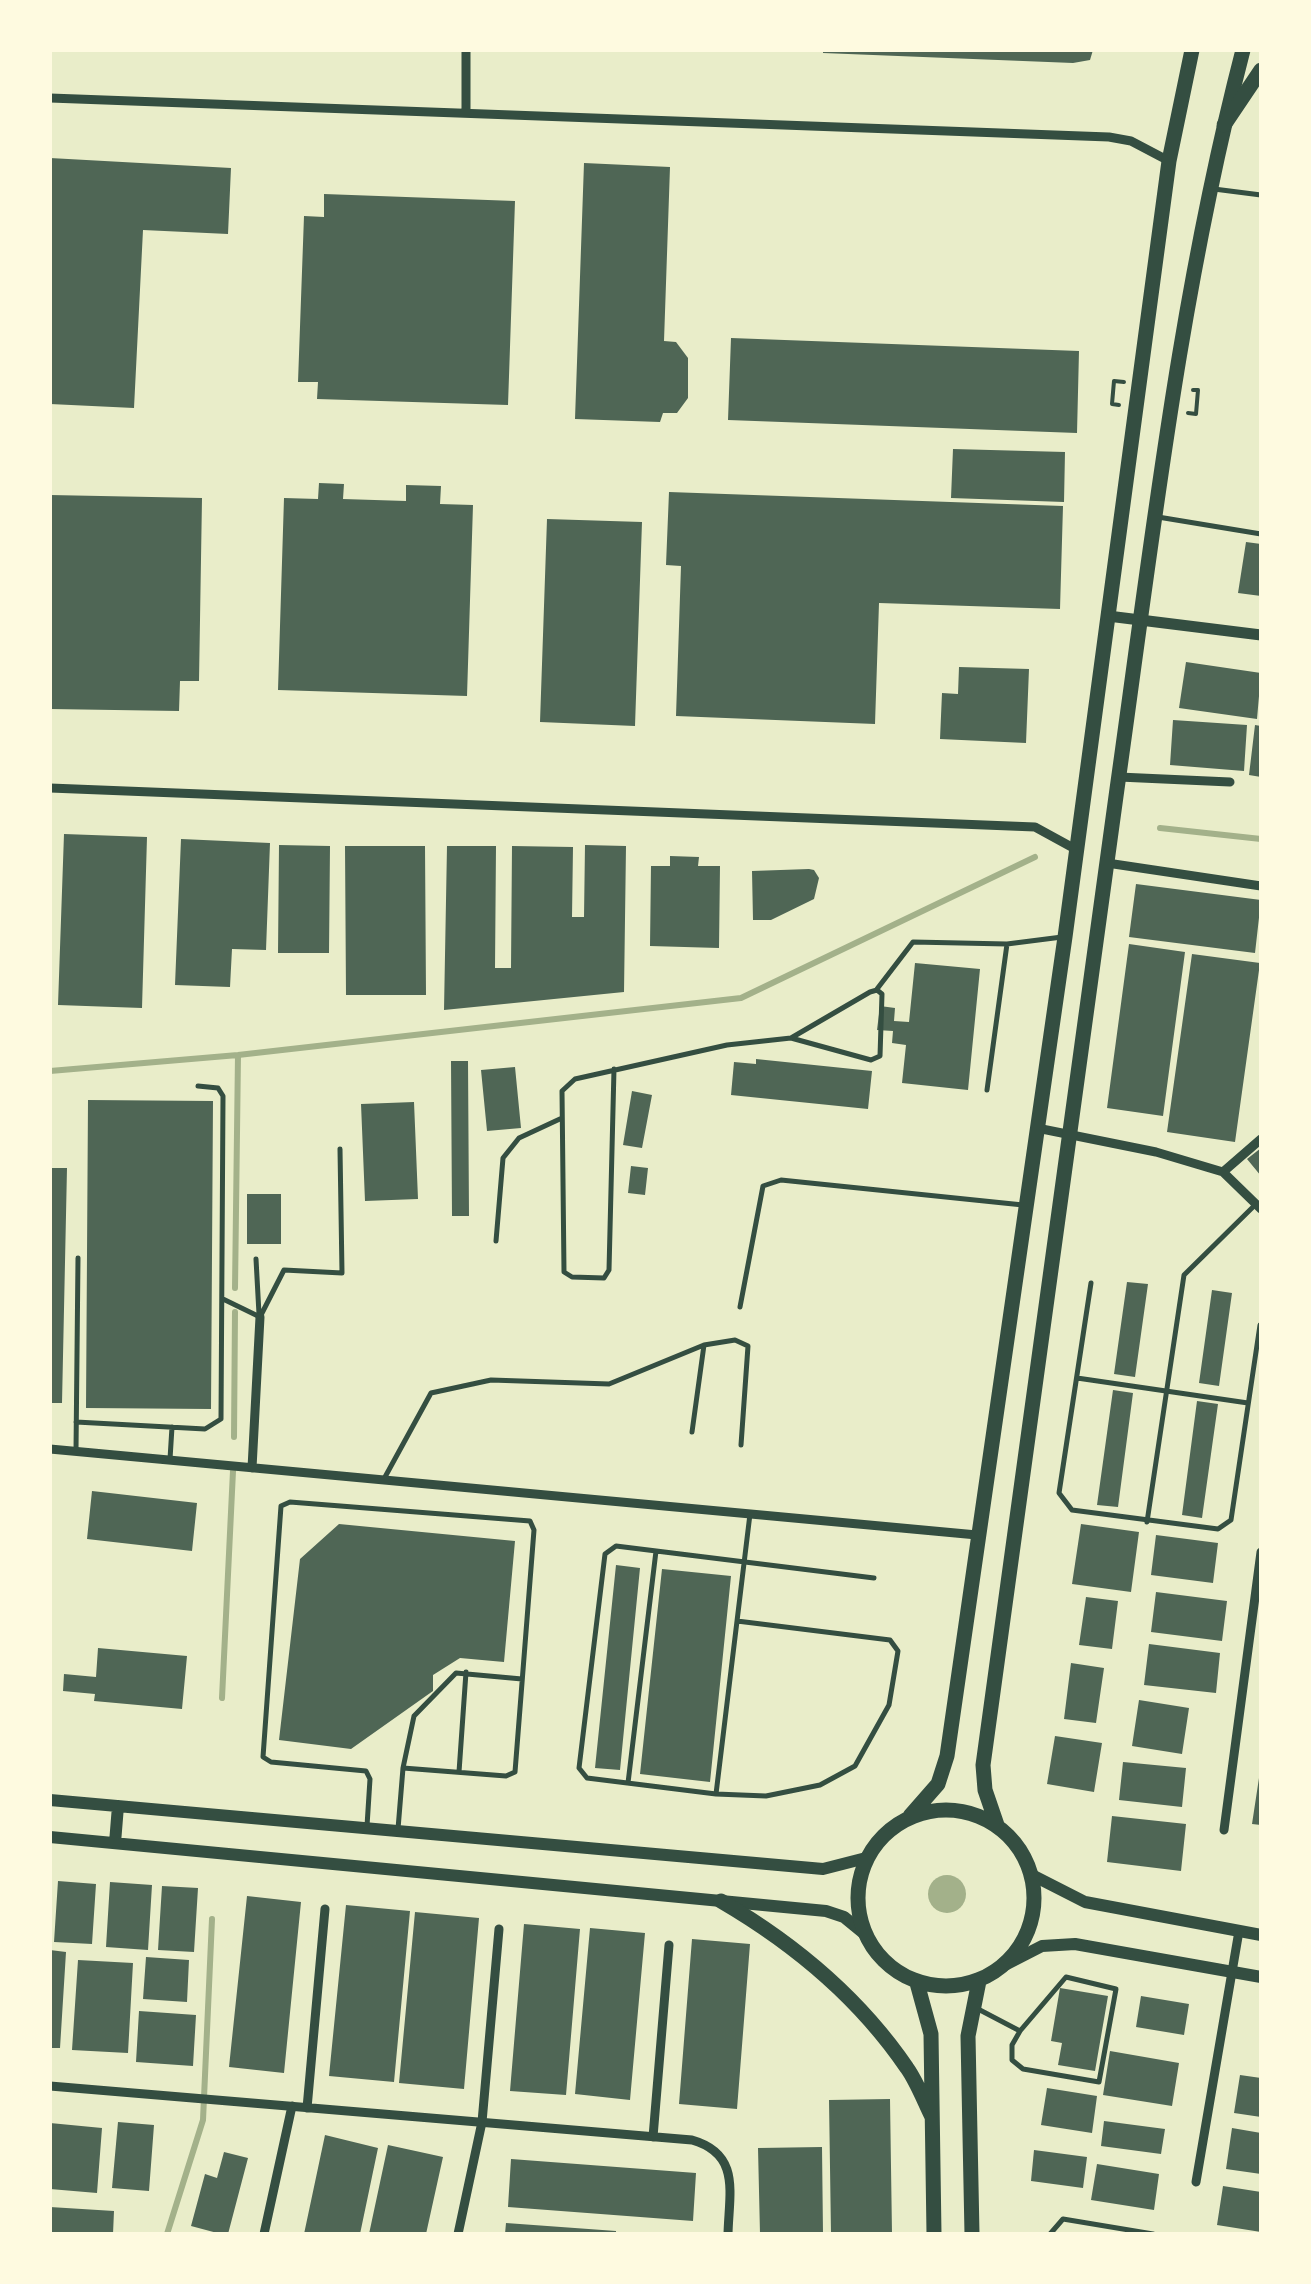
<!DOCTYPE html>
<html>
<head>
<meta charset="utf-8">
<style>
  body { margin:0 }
  #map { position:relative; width:1311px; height:2284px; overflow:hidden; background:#e9edc9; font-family:"PT Sans",sans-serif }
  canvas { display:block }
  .frame { position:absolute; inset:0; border:52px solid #fefae0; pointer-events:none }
</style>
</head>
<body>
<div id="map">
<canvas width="1311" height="2284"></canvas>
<div class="frame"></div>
</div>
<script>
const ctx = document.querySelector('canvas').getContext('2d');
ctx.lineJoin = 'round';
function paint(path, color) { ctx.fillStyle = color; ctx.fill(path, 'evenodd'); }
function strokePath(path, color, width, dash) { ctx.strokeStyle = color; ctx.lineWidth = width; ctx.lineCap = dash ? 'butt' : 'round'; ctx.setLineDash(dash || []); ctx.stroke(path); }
const water = new Path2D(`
  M928 1894a19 19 0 1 1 38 0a19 19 0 1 1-38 0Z`);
const stream = new Path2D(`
  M1160,828L1261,839
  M50,1071L238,1055L741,998L1035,857
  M235,1288L238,1055
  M234,1437L235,1312
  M222,1698L233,1471
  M167,2234L203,2120L212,1919`);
const building = new Path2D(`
  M823,50H1093L1090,60L1073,63L823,53Z
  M50,158L231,168L228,234L143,230L134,408L50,404Z
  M584,163L670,167L664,341L676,342L688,358V398L677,413H663L660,422L575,419Z
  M324,194L515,201L508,405L317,399L318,382H298L304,216L324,217Z
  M731,338L1079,351L1077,433L728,420Z
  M953,449L1065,452L1064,502L951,498Z
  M319,483L344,484L343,499L406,501V485L441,486L440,504L473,505L467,696L278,690L284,498L318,499Z
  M669,492L1063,506L1060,609L879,603L875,724L676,716L681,566L666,565Z
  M50,495L202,498L199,681H180L179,711L50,709Z
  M547,519L642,522L635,726L540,722Z
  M1246,542L1261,544V596L1238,593Z
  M1186,662L1261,673L1257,719L1179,708Z
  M959,667L1029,669L1026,743L940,739L942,693L958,694Z
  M1173,720L1247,725L1244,771L1170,765Z
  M1255,725L1261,726V777L1249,775Z
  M64,834L147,837L142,1008L58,1005Z
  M181,839L270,843L266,950L232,949L230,987L175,985Z
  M279,845L330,846L329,953H278Z
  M585,845L626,846L624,992L444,1010L447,846H496L495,968H511L512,846L573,847L572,917H584Z
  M345,846H425L426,995H346Z
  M670,856L699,857L698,866H720L719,948L650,946L651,866H670Z
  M809,869L814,870L819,878L814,899L771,920H753L752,871Z
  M1136,884L1261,900L1255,953L1129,937Z
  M1129,944L1185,952L1163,1116L1107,1108Z
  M1192,954L1260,963L1235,1142L1167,1132Z
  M915,963L980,969L968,1090L902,1083L906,1045L892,1043L893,1031L877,1030L880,1006L895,1008L894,1021L909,1022Z
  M756,1059L872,1071L868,1109L731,1095L734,1062L756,1064Z
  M451,1061H468L469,1216H452Z
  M515,1067L521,1128L487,1131L481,1070Z
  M632,1091L652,1095L642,1148L623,1145Z
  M88,1100L213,1101L211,1409L86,1408Z
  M414,1102L418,1199L365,1201L361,1104Z
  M1261,1148V1176L1247,1159Z
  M631,1166L648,1168L645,1195L628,1193Z
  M50,1168H67L62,1403H50Z
  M247,1194H281V1244H247Z
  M1127,1282L1148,1284L1135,1377L1114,1374Z
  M1212,1290L1232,1293L1219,1386L1199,1383Z
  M1113,1390L1133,1393L1118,1507L1097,1505Z
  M1197,1401L1218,1404L1202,1518L1182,1515Z
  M92,1491L197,1503L192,1551L87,1539Z
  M339,1524L515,1541L504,1662L460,1658L433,1675V1691L351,1749L279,1740L300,1559Z
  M1081,1524L1139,1532L1131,1592L1072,1584Z
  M1156,1535L1218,1543L1213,1583L1151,1575Z
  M616,1565L640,1568L620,1770L595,1768Z
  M662,1569L731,1576L710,1782L640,1774Z
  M1156,1592L1227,1601L1222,1641L1151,1632Z
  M1086,1597L1118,1601L1112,1649L1079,1645Z
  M1149,1644L1220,1653L1216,1693L1144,1685Z
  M98,1648L187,1656L182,1709L94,1701L95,1694L63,1691L64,1674L96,1677Z
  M1071,1663L1104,1668L1096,1723L1064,1719Z
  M1139,1700L1189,1708L1182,1754L1132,1746Z
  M1055,1736L1102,1743L1094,1792L1047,1784Z
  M1123,1762L1186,1768L1182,1807L1119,1800Z
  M1259,1778H1261V1825L1252,1824Z
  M1112,1816L1186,1824L1181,1871L1107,1862Z
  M58,1881L96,1884L92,1944L54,1942Z
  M110,1882L152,1885L148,1950L106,1947Z
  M162,1886L198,1888L194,1952L158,1950Z
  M247,1896L301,1902L284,2073L229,2067Z
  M346,1905L410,1911L394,2082L329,2076Z
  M415,1912L479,1918L464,2089L399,2083Z
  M524,1924L580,1929L566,2095L510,2091Z
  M590,1928L645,1933L630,2100L575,2094Z
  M692,1939L750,1944L737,2109L679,2104Z
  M50,1950L66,1952L60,2048H50Z
  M146,1957L189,1960L187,2002L143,1999Z
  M78,1960L133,1963L128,2053L72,2050Z
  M1060,1988L1108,1996L1095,2071L1058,2065L1062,2043L1051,2041Z
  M1141,1996L1189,2004L1184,2035L1136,2027Z
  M139,2011L196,2015L193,2066L136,2062Z
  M1110,2051L1179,2063L1172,2106L1103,2095Z
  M1240,2075L1261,2078V2117L1234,2113Z
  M1047,2088L1097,2096L1092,2133L1041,2125Z
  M890,2099L892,2234H831L829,2100Z
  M1104,2121L1165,2129L1161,2154L1101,2146Z
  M118,2122L154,2125L149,2191L112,2188Z
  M50,2123L102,2128L97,2193L50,2189Z
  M1232,2128L1261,2133V2174L1226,2169Z
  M325,2135L378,2148L360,2234H304Z
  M388,2145L443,2157L426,2234H369Z
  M822,2147L823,2234H760L758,2148Z
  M1034,2150L1087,2157L1083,2188L1031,2181Z
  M224,2152L248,2158L228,2234H221L191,2226L205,2174L217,2178Z
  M511,2159L696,2173L693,2221L508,2207Z
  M1097,2164L1159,2174L1154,2210L1091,2200Z
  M1223,2186L1261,2192V2232L1217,2225Z
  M50,2207L114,2211L113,2234H50Z
  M506,2223L616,2231V2234H505Z`);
const path = new Path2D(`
  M1119,405L1112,404L1114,381L1124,382
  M1188,413L1196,414L1198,390H1193`);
const service = new Path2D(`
  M1214,189L1261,195
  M1158,517L1261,534
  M877,989L913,942L1007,944L1062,937
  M614,1069L609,1270L604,1278L572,1277L564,1272L562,1091L575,1079L727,1045L791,1038L871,1060L880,1056L882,994L877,990L870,992L791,1038
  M987,1090L1007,944
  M496,1241L503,1158L519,1138L562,1118
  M256,1259L259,1314
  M1091,1283L1059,1493L1072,1510L1218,1529L1231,1520L1260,1325
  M223,1299L260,1317
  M740,1307L763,1186L781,1180L1023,1205
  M260,1317L284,1270L342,1273L340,1149
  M1077,1378L1248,1403
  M76,1422L205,1429L221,1419L223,1096L218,1088L198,1086
  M692,1432L704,1345
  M76,1450L78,1258
  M170,1459L172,1427
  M385,1477L431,1393L491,1380L609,1384L704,1345L735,1340L748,1346L741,1445
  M1147,1522L1184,1275L1256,1204
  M737,1621L890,1640L898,1651L889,1705L855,1766L820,1785L766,1796L716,1794L587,1778L579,1768L605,1554L616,1546L874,1578
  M403,1768L414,1716L456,1673L522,1679
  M459,1772L466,1672
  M628,1783L656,1551
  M716,1794L750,1514
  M367,1826L370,1779L366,1771L271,1762L263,1757L281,1506L290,1502L530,1521L534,1530L515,1772L506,1776L403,1768L398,1829
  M978,2009L1020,2031L1012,2045V2060L1023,2069L1099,2082L1116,1989L1066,1977L1020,2031
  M1050,2234L1063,2219L1153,2234`);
const minor = new Path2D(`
  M50,98L1109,137L1131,141L1169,161
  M466,113V50
  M1119,777L1230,782
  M50,788L1035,827L1077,850
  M1107,863L1261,886
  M1037,1128L1156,1152L1223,1172L1261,1209
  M1223,1172L1261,1139
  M50,1449L977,1535
  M252,1468L260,1317
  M1224,1830L1261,1552
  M50,2086L692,2140C741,2154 729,2193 728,2234
  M307,2108L325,1909
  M653,2137L669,1945
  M1196,2182L1239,1931
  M264,2234L292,2106
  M458,2234L482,2122L499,1929`);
const tertiary = new Path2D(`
  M1108,616L1261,635`);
const secondary = new Path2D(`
  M50,1800L823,1869L866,1858
  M50,1837L826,1911L844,1917L866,1935
  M115,1843L118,1806
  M1032,1875L1085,1902L1261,1935
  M1005,1965L1042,1946L1075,1944L1261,1977`);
const primary = new Path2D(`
  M858 1898a88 88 0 1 1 176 0a88 88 0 1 1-176 0Z
  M910,1816L938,1784L947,1756L1065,937L1169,161L1192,50
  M997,1825L985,1790L983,1765C1028,1439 1073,1114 1117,789C1152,541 1180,292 1243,50
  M721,1901C793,1943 860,1999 907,2068C917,2082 924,2101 932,2117
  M917,1983L931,2034L934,2234
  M972,2234L968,2036L979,1981`);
const trunk = new Path2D(`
  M1224,125L1261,70`);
paint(water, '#a3b18a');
strokePath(stream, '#a3b18a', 6);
paint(building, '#4f6655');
strokePath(path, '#344e41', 4);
strokePath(service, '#344e41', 5);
strokePath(minor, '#344e41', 9);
strokePath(tertiary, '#344e41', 11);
strokePath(secondary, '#344e41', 12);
strokePath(primary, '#344e41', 15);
strokePath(trunk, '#344e41', 15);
</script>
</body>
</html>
